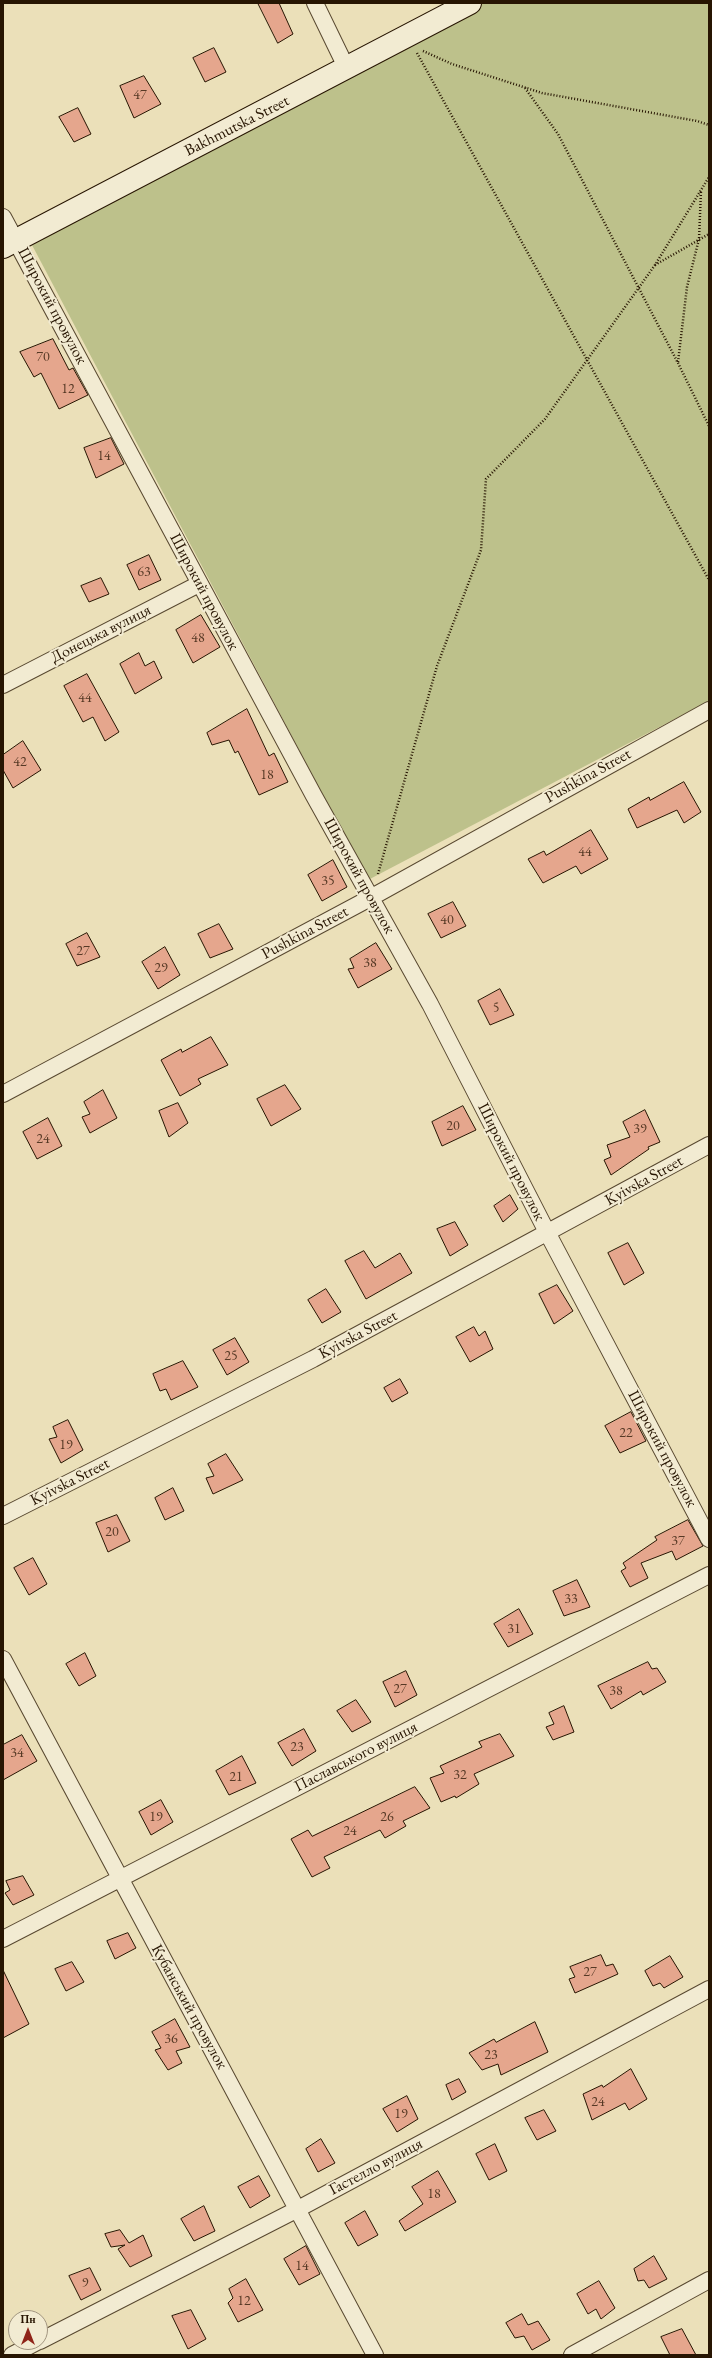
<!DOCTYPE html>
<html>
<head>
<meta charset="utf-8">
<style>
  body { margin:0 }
  #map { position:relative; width:712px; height:2358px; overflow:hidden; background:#ebe0b9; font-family:"EB Garamond",serif }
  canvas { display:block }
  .frame { position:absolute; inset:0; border:4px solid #271502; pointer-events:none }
  .north { position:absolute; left:8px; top:2310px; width:40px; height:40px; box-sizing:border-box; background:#f2ebd2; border:1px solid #a1957f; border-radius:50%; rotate:0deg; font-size:11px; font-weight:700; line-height:16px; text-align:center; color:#271502 }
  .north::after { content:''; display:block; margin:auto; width:14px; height:18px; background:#8f2418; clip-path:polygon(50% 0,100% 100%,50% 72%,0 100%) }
</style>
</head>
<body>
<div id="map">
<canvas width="712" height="2358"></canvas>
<div class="frame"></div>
<div class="north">Пн</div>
</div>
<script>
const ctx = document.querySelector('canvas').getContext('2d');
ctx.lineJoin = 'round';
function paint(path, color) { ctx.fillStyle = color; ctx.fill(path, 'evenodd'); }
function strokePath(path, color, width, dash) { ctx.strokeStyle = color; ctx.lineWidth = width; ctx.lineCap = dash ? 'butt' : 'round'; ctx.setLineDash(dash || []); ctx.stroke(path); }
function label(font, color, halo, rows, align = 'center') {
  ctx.font = font + ' "EB Garamond",serif'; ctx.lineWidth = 4; ctx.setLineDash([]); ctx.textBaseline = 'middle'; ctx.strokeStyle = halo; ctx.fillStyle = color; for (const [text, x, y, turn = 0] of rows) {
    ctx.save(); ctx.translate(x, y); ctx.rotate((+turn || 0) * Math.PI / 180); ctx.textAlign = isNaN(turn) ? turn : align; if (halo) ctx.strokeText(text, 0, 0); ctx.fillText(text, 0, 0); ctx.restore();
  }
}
const green = new Path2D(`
  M481,3H709V701L368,880L32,245Z`);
const building = new Path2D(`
  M258,3H279L293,34L278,43Z
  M214,48L226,72L205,82L193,58Z
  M144,76L161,104L134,118L120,86Z
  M78,108L91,134L74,142L59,117Z
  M53,339L69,370L73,368L88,395L59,409L41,373L34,377L20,352Z
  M111,438L124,464L96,478L84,448Z
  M149,555L161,580L139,590L127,565Z
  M101,578L109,594L89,602L81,586Z
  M201,615L220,647L193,663L176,630Z
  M139,653L145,666L154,661L162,678L135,694L120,664Z
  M87,674L119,732L105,741L93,717L83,722L64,686Z
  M247,709L269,756L274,753L288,782L259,795L238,751L235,753L229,740L212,745L207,733Z
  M23,741L41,770L13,788L3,770V755Z
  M684,782L701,812L684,823L677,810L637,828L628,809L649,797L650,800Z
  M591,830L608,859L581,874L576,866L543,883L528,859L544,851L546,855Z
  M333,860L347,887L322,901L308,875Z
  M453,902L466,926L441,938L428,914Z
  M219,924L233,949L210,958L198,934Z
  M87,933L100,957L77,966L66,944Z
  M376,943L392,969L358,988L348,969L354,968L350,959Z
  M165,947L180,975L158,989L142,962Z
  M500,989L514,1015L490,1025L478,1001Z
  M211,1037L228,1065L198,1079L201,1084L180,1096L161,1060L181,1049L182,1052Z
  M285,1085L301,1109L271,1126L257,1099Z
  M103,1090L117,1118L90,1133L82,1117L90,1114L84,1102Z
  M178,1103L188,1123L169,1137L159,1111Z
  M463,1106L476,1130L442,1146L432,1122Z
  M645,1110L660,1142L648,1147L649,1149L611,1175L604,1160L611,1157L607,1145L630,1137L623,1122Z
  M48,1118L62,1146L37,1159L23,1132Z
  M510,1195L518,1209L503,1222L494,1206Z
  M455,1222L468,1245L450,1256L437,1229Z
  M628,1243L644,1273L624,1285L608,1253Z
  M364,1251L375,1268L400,1253L412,1273L366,1299L345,1261Z
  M557,1285L573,1311L554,1324L539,1294Z
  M326,1289L341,1312L322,1323L308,1300Z
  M474,1327L479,1336L485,1331L493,1349L470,1362L456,1337Z
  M235,1338L249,1362L227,1375L213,1350Z
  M183,1361L198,1387L171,1400L166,1389L160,1391L153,1374Z
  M400,1379L408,1393L392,1402L384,1388Z
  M631,1412L646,1441L620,1453L605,1426Z
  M68,1420L83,1450L61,1463L49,1439L57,1437L53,1427Z
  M226,1454L243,1480L213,1494L206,1478L214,1476L208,1464Z
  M173,1488L184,1511L165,1520L155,1498Z
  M117,1515L130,1541L108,1552L96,1523Z
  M688,1520L703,1546L676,1560L672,1551L641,1563L648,1578L630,1587L621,1571L626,1568L623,1563L657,1540L655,1537Z
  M33,1558L47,1584L29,1595L14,1568Z
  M577,1580L590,1607L564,1616L553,1591Z
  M519,1609L533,1634L508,1647L494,1624Z
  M85,1653L96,1676L79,1686L66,1664Z
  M648,1662L652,1669L657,1668L666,1682L643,1695L641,1691L611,1709L598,1686Z
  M406,1671L417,1695L395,1707L383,1682Z
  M356,1700L371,1722L352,1732L337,1711Z
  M564,1706L574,1732L553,1740L546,1727L554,1724L549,1713Z
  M304,1729L316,1751L292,1766L278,1743Z
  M500,1734L514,1756L474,1774L479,1784L456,1798L455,1796L441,1802L430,1778L444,1773L440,1766L482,1747L479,1742Z
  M22,1735L37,1761L3,1780V1745Z
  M242,1756L256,1783L229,1795L216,1771Z
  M415,1787L430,1808L403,1821L406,1826L385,1838L380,1830L324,1857L330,1868L312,1877L291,1839L308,1830L312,1836Z
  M161,1800L173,1822L151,1835L139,1812Z
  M23,1876L34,1895L13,1905L5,1893L10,1890L6,1881Z
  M128,1933L136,1948L115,1959L107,1941Z
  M601,1955L606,1966L613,1964L618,1974L575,1993L569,1979L575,1977L570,1967Z
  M670,1956L683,1977L664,1988L660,1983L653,1986L645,1971Z
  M72,1962L84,1982L66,1991L55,1969Z
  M3,1970L29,2024L3,2038Z
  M175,2019L190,2047L176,2051L182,2063L168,2070L155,2050L161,2048L152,2032Z
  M535,2022L548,2052L501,2075L498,2064L482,2070L469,2053L494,2039L496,2042Z
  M631,2069L647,2099L629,2110L625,2103L592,2120L583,2094L602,2085L603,2087Z
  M459,2079L466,2092L452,2100L446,2085Z
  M407,2096L418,2119L397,2132L383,2109Z
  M544,2110L556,2131L537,2140L525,2118Z
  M321,2139L335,2163L318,2172L306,2149Z
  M495,2144L507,2171L489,2180L476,2154Z
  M438,2171L456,2202L405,2231L399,2221L423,2204L412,2187Z
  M259,2176L270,2196L250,2208L238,2187Z
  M204,2206L215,2231L194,2241L181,2219Z
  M365,2211L378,2235L358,2246L345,2223Z
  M120,2230L129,2243L143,2235L152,2256L130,2267L118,2249L125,2245L111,2247L105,2234Z
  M306,2246L320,2274L299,2285L284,2259Z
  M654,2256L667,2279L649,2288L644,2280L638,2281L634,2269Z
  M90,2268L101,2290L81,2300L69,2276Z
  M246,2279L263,2310L238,2322L228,2303L233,2298L229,2289Z
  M599,2281L615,2308L601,2319L596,2309L588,2314L577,2294Z
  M191,2310L206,2339L188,2349L172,2316Z
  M522,2314L528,2325L538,2321L550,2340L532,2350L524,2336L515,2338L506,2323Z
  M682,2329L696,2355H670L661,2337Z`);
const path = new Path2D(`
  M423,51L452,64L542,93L697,121L709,125
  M417,53L709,580
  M525,88L558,134L678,363L709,426
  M655,265L709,234
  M678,362L687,287L699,239L701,191
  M378,874L437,666L481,550L486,479L545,419L655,265L709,177`);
const street = new Path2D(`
  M315,3L347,69
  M3,217L314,796L430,1004L548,1234L709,1539
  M3,685L199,584
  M3,1094L372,897L709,710
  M3,1516L313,1359L709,1145
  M3,1659L375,2355
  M3,1939L709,1575
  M40,2341L298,2209L709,1989
  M12,2355L37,2342
  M572,2355L709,2280`);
const secondary = new Path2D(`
  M3,247L470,3`);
const numberNames = [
  ["47",140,95],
  ["70",43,357],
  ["12",68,389],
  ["14",104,456],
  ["63",144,572],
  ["48",198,638],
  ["44",85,698],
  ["42",20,762],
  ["18",267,775],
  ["44",585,852],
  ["35",328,881],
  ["40",447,920],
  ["27",83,951],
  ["38",370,963],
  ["29",161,968],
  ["5",496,1008],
  ["20",453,1126],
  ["39",640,1129],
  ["24",43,1139],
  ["25",231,1356],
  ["22",626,1433],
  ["19",66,1445],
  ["20",112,1532],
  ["37",678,1541],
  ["33",571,1599],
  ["31",514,1629],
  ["27",400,1689],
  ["38",616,1691],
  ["23",297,1747],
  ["34",17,1753],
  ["32",460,1775],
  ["21",236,1777],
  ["19",156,1817],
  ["26",387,1817],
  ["24",350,1831],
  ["27",590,1972],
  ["36",171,2039],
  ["23",491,2055],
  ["24",598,2102],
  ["19",401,2114],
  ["18",434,2194],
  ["14",302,2266],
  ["9",85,2283],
  ["12",244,2301]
];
const streetNames = [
  ["Bakhmutska Street",237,126,-27],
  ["Широкий провулок",52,306,62],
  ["Широкий провулок",204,592,62],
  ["Донецька вулиця",101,634,-27],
  ["Pushkina Street",588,776,-29],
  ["Широкий провулок",359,876,61],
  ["Pushkina Street",305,933,-28],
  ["Широкий провулок",511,1162,63],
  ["Kyivska Street",644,1181,-29],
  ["Kyivska Street",358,1335,-28],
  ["Широкий провулок",662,1449,62],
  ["Kyivska Street",70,1482,-27],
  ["Паславського вулиця",356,1757,-27],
  ["Кубанський провулок",189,2007,61],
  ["Гастелло вулиця",376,2167,-28]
];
paint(green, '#bdc18b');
paint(building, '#e5a68d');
strokePath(building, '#271502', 1);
strokePath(street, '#584830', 18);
strokePath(secondary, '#271502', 24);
strokePath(path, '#271502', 2.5, [1, 2]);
strokePath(street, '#f2ebd2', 16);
strokePath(secondary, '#f2ebd2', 22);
label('14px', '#563925', null, numberNames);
label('16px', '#271502', '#f2ebd2', streetNames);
</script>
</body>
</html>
